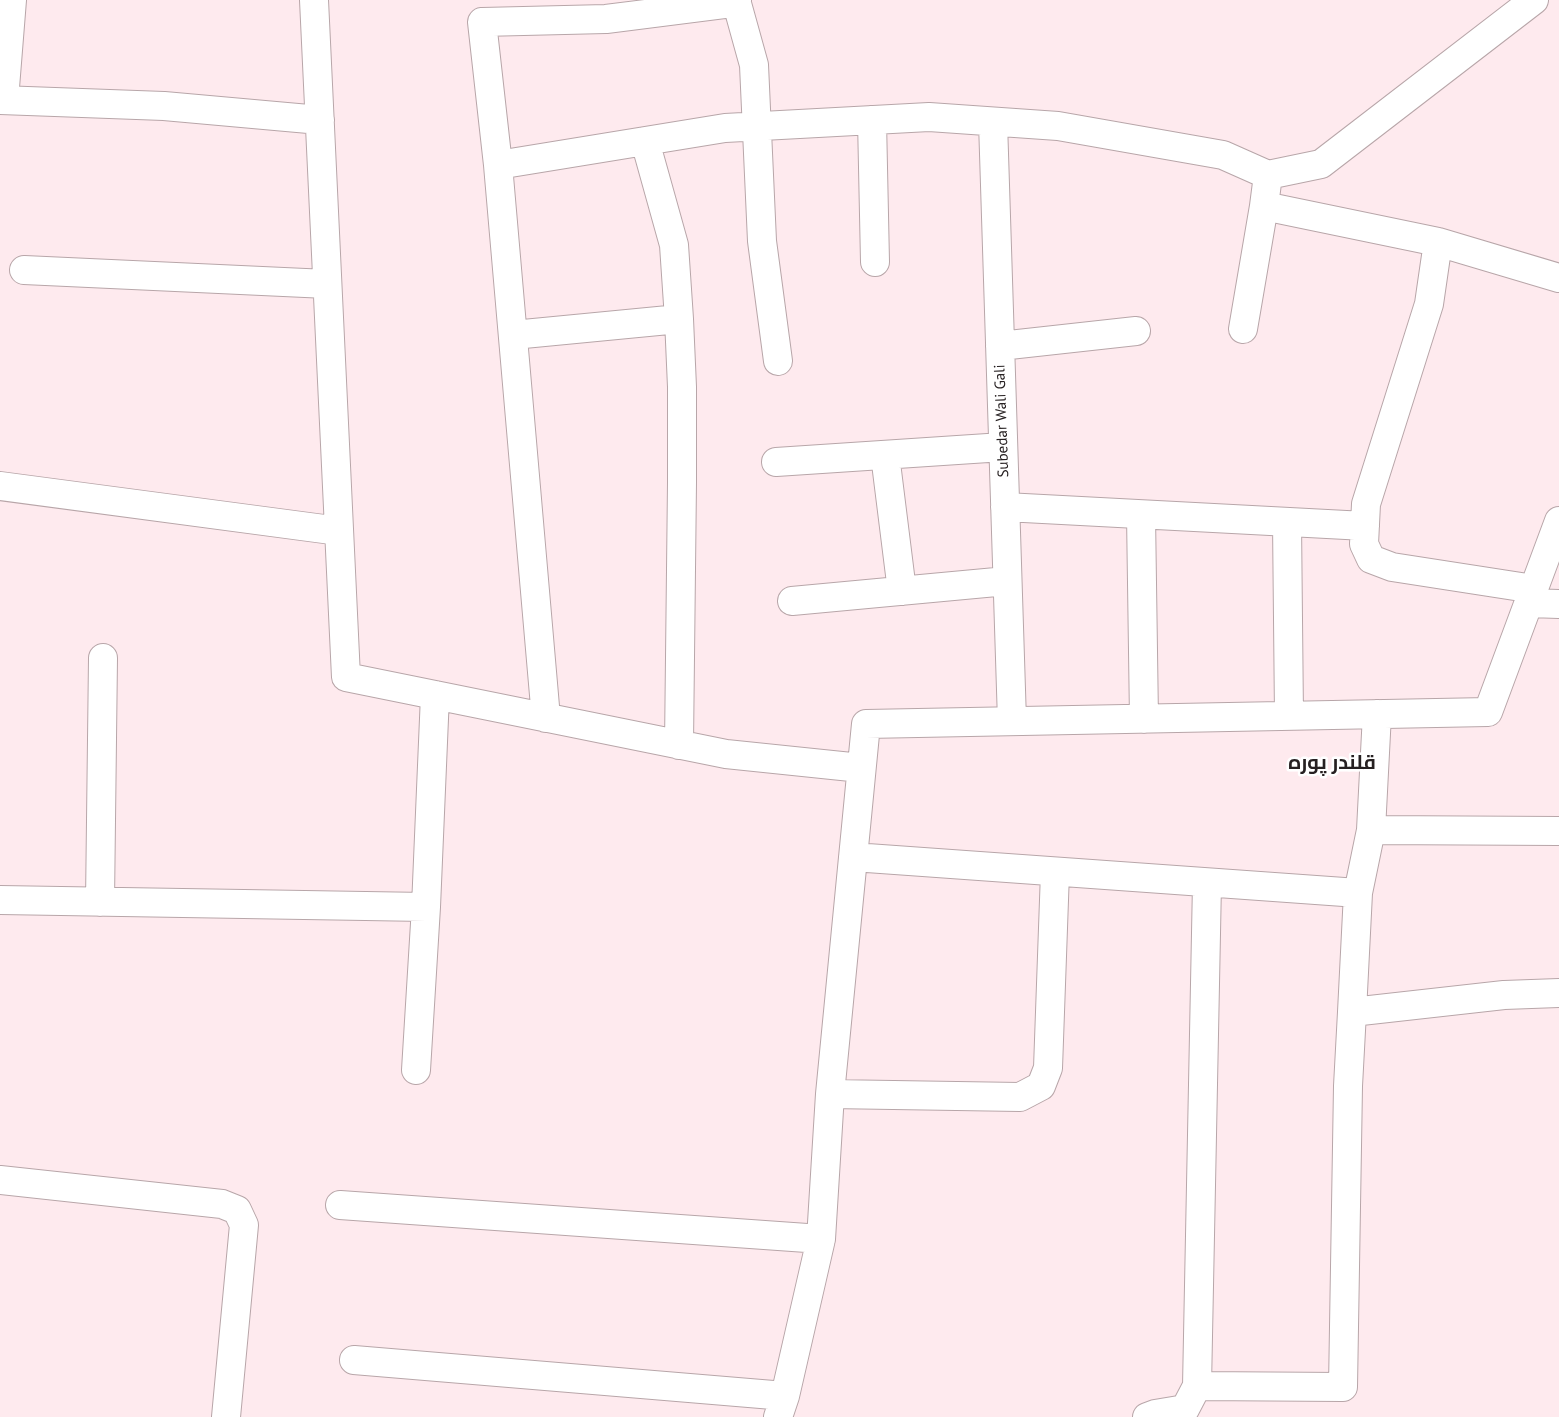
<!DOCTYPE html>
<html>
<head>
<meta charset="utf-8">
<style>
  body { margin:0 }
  canvas { display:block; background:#feeaee }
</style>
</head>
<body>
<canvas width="1559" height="1417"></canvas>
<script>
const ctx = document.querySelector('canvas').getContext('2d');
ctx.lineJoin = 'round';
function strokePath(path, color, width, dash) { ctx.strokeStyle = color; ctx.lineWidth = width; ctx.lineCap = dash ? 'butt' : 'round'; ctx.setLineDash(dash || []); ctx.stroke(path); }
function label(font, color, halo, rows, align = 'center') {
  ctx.font = font + ' "PT Sans",Cairo,sans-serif'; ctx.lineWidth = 5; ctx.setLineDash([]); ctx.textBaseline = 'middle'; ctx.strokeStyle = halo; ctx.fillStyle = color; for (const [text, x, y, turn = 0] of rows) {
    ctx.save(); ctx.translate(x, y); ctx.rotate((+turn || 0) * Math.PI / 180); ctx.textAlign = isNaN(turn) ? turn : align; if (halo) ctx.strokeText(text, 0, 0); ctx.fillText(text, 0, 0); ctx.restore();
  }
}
const street = new Path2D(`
  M314,0L346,677L726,754L861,768
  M736,0L754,65L762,241L778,361
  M1534,0L1321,164L1268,175L1264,206L1438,242L1559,278
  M0,100L164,106L320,120
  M4,100L12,0
  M872,120L875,262
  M993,122L1012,721
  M645,141L674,245L679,319L682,387V482L679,745
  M498,165L482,22L606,19L724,4L737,0
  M1438,242L1429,304L1366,504L1364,544L1371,559L1392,567L1534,589
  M24,270L327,284
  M1243,329L1264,206
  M513,335L679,319
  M1000,346L1136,331
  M885,455L902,591
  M776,462L1003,447
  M0,486L339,531
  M1005,507L1365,526
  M1141,515L1144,719
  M1287,522L1289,716
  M792,601L1007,581
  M1529,603L1559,604
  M1377,714L1371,830L1559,831
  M546,718L498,165L725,128L929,117L1058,126L1223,155L1268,175
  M853,857L1358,893
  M0,900L426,907
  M100,902L103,658
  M1352,1012L1504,995L1559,993
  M416,1070L426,907L435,695
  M830,1094L1020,1097L1041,1086L1048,1068L1055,872
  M0,1180L222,1204L237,1210L244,1225L226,1417
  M340,1205L821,1239
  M354,1360L785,1396
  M1197,1386L1343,1387L1348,1086L1352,1012L1358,893L1371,830
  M778,1417L785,1396L821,1239L830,1094L866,724L1488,712L1559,521
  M1147,1417L1155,1414L1185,1409L1197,1386L1207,883`);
const streetNames = [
  ["Subedar Wali Gali",1002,421,-92]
];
const districtNames = [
  ["قلندر پورہ",1332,763]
];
strokePath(street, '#b8a6a9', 30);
strokePath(street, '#fff', 28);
label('15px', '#262021', '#fff', streetNames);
label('bold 20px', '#262021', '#fff', districtNames);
</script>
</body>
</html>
